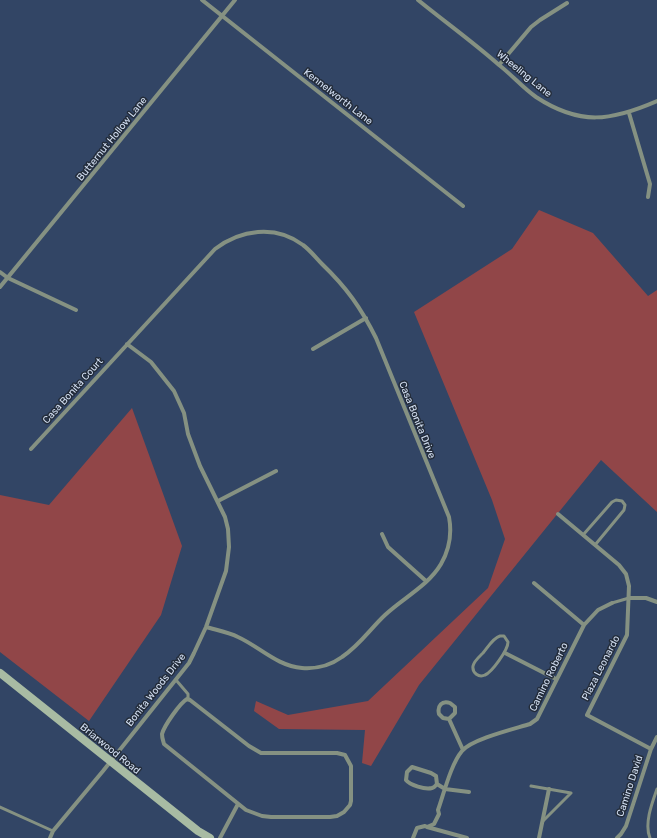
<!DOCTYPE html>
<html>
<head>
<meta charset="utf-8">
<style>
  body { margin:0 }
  canvas { display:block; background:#324565 }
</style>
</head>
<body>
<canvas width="657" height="838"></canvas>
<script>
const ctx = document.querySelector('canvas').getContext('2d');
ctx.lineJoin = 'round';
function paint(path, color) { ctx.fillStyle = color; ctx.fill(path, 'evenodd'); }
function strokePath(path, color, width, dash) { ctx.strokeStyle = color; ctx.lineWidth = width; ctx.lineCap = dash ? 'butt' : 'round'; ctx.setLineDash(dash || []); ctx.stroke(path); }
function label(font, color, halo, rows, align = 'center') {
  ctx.font = font + ' Rubik,sans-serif'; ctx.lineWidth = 3; ctx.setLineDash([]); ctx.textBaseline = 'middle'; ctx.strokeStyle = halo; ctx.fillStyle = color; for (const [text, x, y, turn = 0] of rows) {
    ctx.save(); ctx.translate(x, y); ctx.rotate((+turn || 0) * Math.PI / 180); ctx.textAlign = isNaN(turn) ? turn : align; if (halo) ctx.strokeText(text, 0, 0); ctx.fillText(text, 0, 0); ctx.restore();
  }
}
const green = new Path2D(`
  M539,210L593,233L648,296L657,290V512L601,460L419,685L371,766L362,763L365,730L279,729L254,711L256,701L288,715L368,701L488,588L505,539L492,500L414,312L512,249Z
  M132,408L182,546L161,615L89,721L0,652V495L49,505Z`);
const lane = new Path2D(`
  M583,535L612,502L616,500L622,501L625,505L624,510L595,545
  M612,603L629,598
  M500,636H504L508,642C508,650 492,672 485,675C479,678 472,673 473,666C474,661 479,657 483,653C488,647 493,638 500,636Z
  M176,680L188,694V699
  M531,786L571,793
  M0,807L53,831
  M543,821L571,793
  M650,838C644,824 652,803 657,789`);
const street = new Path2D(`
  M202,0L463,206
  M418,0C445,22 473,42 499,65C512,75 523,88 536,97C580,126 611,121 657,101
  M499,65L531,27L540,20L567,3
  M629,113L650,184L648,197
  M0,272L8,278L76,310
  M0,287L235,0
  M313,349L366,318
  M31,449L215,249C240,230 275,224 303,245C310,250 316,258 322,264C347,288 361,308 376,338L449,517C452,533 449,550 441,564C428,586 403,598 385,615C371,628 359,646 342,657C331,665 316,669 302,668C277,666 260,647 238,637C228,632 216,630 206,627
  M218,501L276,471
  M558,514L619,565L626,574L629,586L627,635L587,715L651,749
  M382,534L388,547L426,581
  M534,583L584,625
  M629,598H646L657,602
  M505,653L556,679
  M187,699L190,700L249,746L261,753H337L345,755L351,766V801L350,805L344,812L337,816L330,817H271L262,816L246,810L164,744C163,740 162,738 162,734C164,726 180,703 187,699Z
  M449,719L443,718L439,714C437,706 442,700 450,703L455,707V713L449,719L463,750
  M437,784C435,786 435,787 432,788C425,790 410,785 406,780L407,772L412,767L431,773L436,776L437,784L445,789L469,792
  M427,827L467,838
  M50,838L53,831L103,771L189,663L194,653L206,627L226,571L229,547L228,529L225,517L200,466L188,434L184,413L174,391L151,362L127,344
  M220,838L238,804
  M413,838L417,828L425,826L427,827L434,824L439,814L438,810C444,793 451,764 462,751C472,739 514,729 530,724L537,719L584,625L598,610L612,603
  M539,838L549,789
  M617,838L621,834L626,826L651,749L657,737`);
const secondary = new Path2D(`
  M0,673L198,831L210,838`);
const streetNames = [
  ["Wheeling Lane",524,74,39],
  ["Kennelworth Lane",338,97,38],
  ["Butternut Hollow Lane",112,139,-51],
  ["Casa Bonita Court",73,391,-48],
  ["Casa Bonita Drive",417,420,68],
  ["Plaza Leonardo",601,668,-63],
  ["Camino Roberto",549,677,-64],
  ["Bonita Woods Drive",156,690,-52],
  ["Briarwood Road",110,749,39],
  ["Camino David",630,786,-72]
];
paint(green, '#914648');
strokePath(lane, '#859182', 3);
strokePath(street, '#859182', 4);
strokePath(secondary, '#a8bba3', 8);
label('10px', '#d4e0f3', '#232c3a', streetNames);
</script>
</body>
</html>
